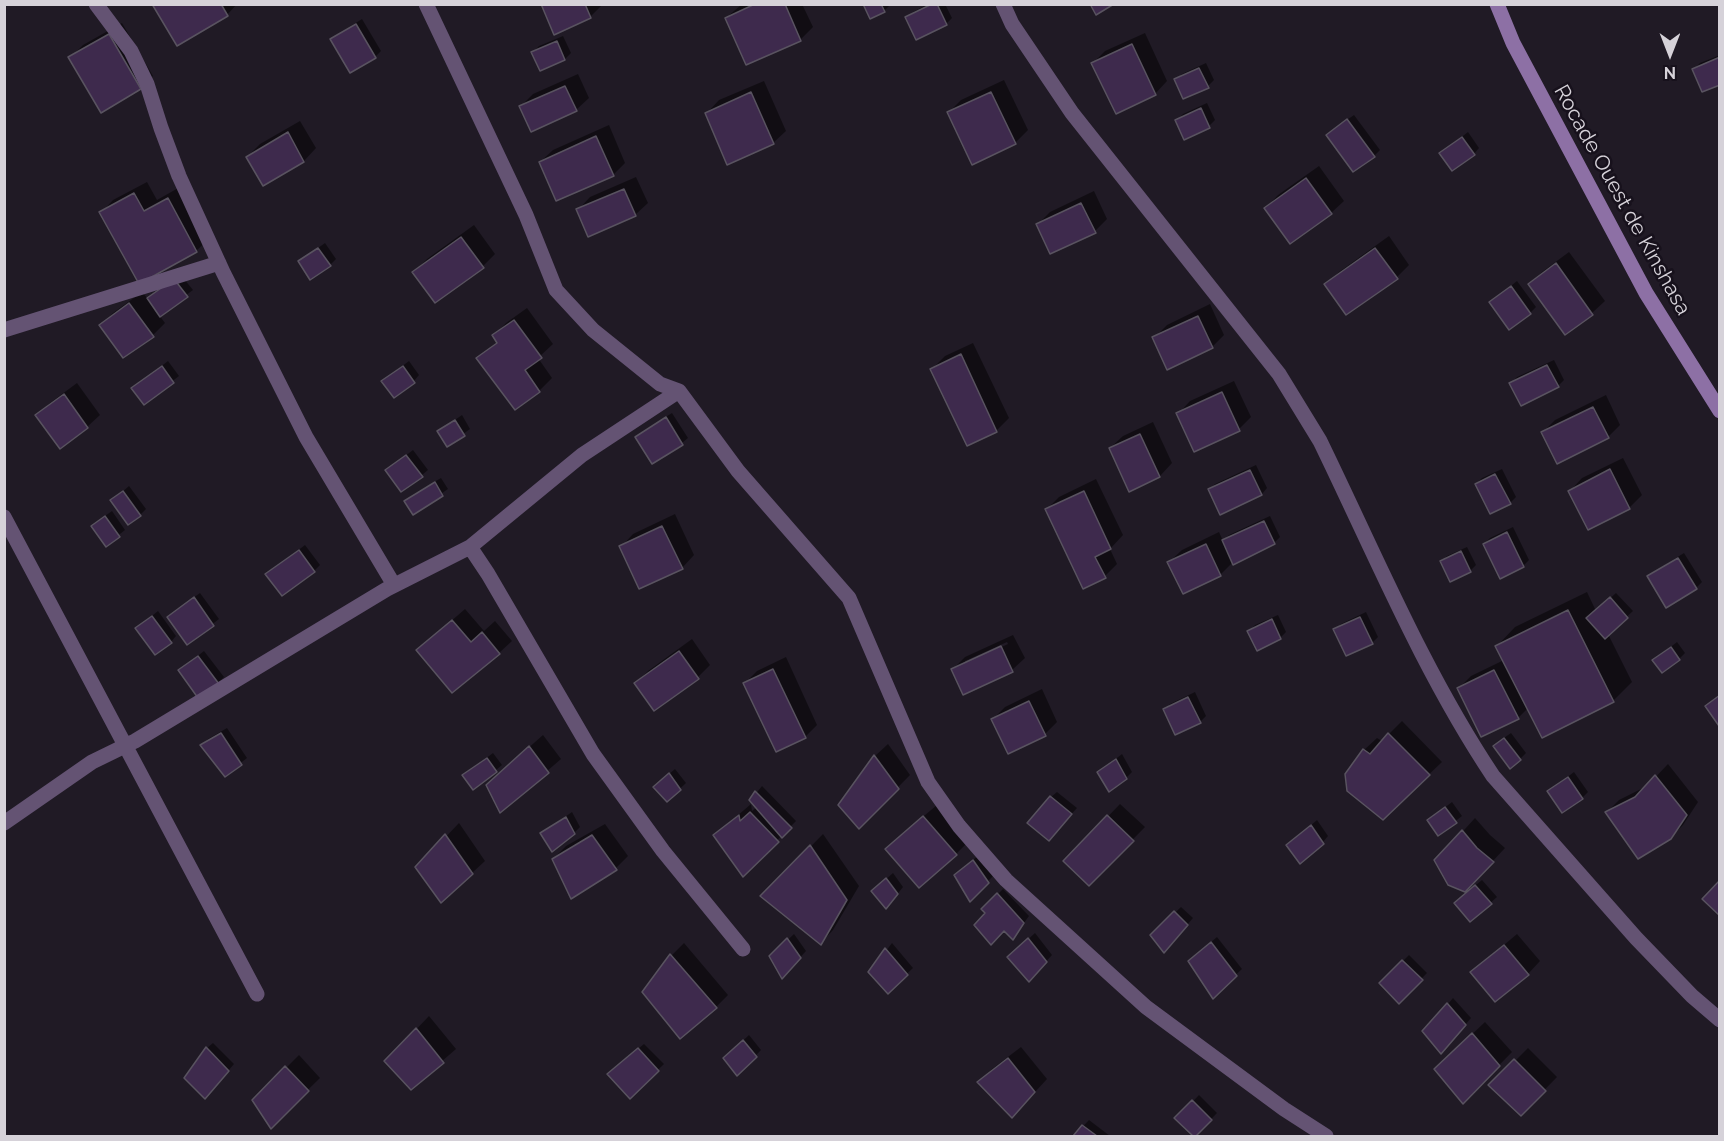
<!DOCTYPE html>
<html>
<head>
<meta charset="utf-8">
<style>
  body { margin:0 }
  #map { position:relative; width:1724px; height:1141px; overflow:hidden; background:#201a25; font-family:Raleway,sans-serif }
  canvas { display:block }
  .frame { position:absolute; inset:0; border:6px solid #d6d2d9; pointer-events:none }
  .north { position:absolute; left:1640px; top:24px; width:60px; height:60px; -webkit-text-stroke:4px #17111c; paint-order:stroke; rotate:180deg; font-size:16px; font-weight:700; line-height:24px; text-align:center; color:#d6d2d9 }
  .north::after { content:''; display:block; margin:auto; width:21px; height:27px; background:#d6d2d9; clip-path:polygon(50% 0,100% 100%,50% 72%,0 100%) }
</style>
</head>
<body>
<div id="map">
<canvas width="1724" height="1141"></canvas>
<div class="frame"></div>
<div class="north">N</div>
</div>
<script>
const ctx = document.querySelector('canvas').getContext('2d');
ctx.lineJoin = 'round';
function paint(path, color) { ctx.fillStyle = color; ctx.fill(path, 'evenodd'); }
function strokePath(path, color, width, dash) { ctx.strokeStyle = color; ctx.lineWidth = width; ctx.lineCap = dash ? 'butt' : 'round'; ctx.setLineDash(dash || []); ctx.stroke(path); }
function label(font, color, halo, rows, align = 'center') {
  ctx.font = font + ' Raleway,sans-serif'; ctx.lineWidth = 5; ctx.setLineDash([]); ctx.textBaseline = 'middle'; ctx.strokeStyle = halo; ctx.fillStyle = color; for (const [text, x, y, turn = 0] of rows) {
    ctx.save(); ctx.translate(x, y); ctx.rotate((+turn || 0) * Math.PI / 180); ctx.textAlign = isNaN(turn) ? turn : align; if (halo) ctx.strokeText(text, 0, 0); ctx.fillText(text, 0, 0); ctx.restore();
  }
}
const shadow = new Path2D(`
  M154,4H237L227,15Z
  M542,4H603L590,17Z
  M742,4H802L813,27L800,40L726,18Z
  M865,4H890V5L884,11Z
  M928,4H945L952,18L946,24L907,18L913,12Z
  M362,19L381,51L375,57L332,40L338,34Z
  M122,23L153,76L140,88L70,58L83,45Z
  M1145,33L1167,81L1155,94L1093,63L1105,51Z
  M563,36L571,53L565,59L541,69L533,52L539,46Z
  M1720,55V83L1694,69L1700,63Z
  M1206,63L1214,80L1208,86L1176,80L1182,74Z
  M578,74L589,98L576,110L521,106L533,94Z
  M1004,80L1028,130L1015,143L949,112L961,100Z
  M764,81L786,131L773,143L707,113L719,100Z
  M1207,103L1215,120L1209,126L1177,120L1183,114Z
  M1354,115L1380,150L1374,156L1334,129Z
  M300,121L316,148L304,161L264,184L247,157L260,144Z
  M609,125L625,163L613,175L540,162L553,150Z
  M1468,132L1479,148L1474,154L1441,153Z
  M1319,166L1344,201L1331,213L1291,242L1266,208L1278,195Z
  M636,177L648,203L635,215L578,210L590,197Z
  M147,182L157,200L180,187L209,239L196,251L101,213L113,200Z
  M1094,191L1107,219L1095,231L1038,224L1050,212Z
  M474,225L495,254L483,266L435,301L414,272L427,259Z
  M1389,236L1409,265L1397,277L1326,285L1339,272Z
  M325,243L336,259L330,265L300,261Z
  M1569,252L1605,301L1592,313L1566,333L1530,284L1542,272Z
  M180,274L193,290L159,315L165,323L153,335L101,325L113,313L142,292L148,299Z
  M1517,281L1536,307L1530,313L1491,302Z
  M1210,304L1224,335L1212,347L1154,338L1167,325Z
  M527,308L553,344L538,358L552,378L539,391L515,408L478,358L498,341L494,336L506,323Z
  M973,343L1009,418L996,431L968,444L932,369L945,356Z
  M1554,360L1564,380L1558,386L1511,383L1517,377Z
  M168,361L179,376L144,403L133,388Z
  M409,361L419,375L414,381L389,376Z
  M1234,381L1251,417L1239,429L1178,414L1190,401Z
  M77,383L100,415L87,427L37,415L50,403Z
  M1606,395L1620,425L1608,437L1543,432L1555,420Z
  M672,413L688,438L682,443L652,462L637,437L643,431Z
  M462,415L470,429L448,445L439,431Z
  M1153,422L1172,463L1160,476L1130,490L1110,448L1123,436Z
  M413,450L428,470L422,475L387,470Z
  M1623,458L1642,495L1629,508L1570,491L1582,478Z
  M1256,465L1267,488L1262,494L1221,513L1209,490L1215,484Z
  M1502,469L1516,497L1510,503L1476,484L1482,478Z
  M441,478L448,489L413,513L406,501L412,495Z
  M1096,479L1123,535L1110,549L1117,564L1105,576L1047,509L1059,497Z
  M129,486L146,509L140,515L112,501Z
  M112,511L125,530L106,545L98,521Z
  M675,514L694,555L682,568L621,547L633,534Z
  M1270,516L1280,537L1274,543L1233,562L1220,575L1169,562L1182,550L1219,532L1223,541L1229,535Z
  M1513,527L1529,560L1523,566L1484,544L1490,538Z
  M305,545L320,565L314,571L267,574Z
  M1467,547L1476,565L1470,571L1441,562L1447,556Z
  M1684,553L1702,582L1696,588L1649,577L1655,571Z
  M1587,592L1596,611L1616,593L1633,611L1608,634L1632,682L1613,701L1542,736L1528,708L1518,718L1459,688L1471,676L1504,660L1497,646L1515,627Z
  M200,593L219,619L188,643L175,611Z
  M465,609L484,631L495,621L512,641L499,653L418,650Z
  M158,611L176,636L171,642L137,628Z
  M1366,612L1378,637L1372,643L1335,630L1341,624Z
  M1278,615L1286,632L1280,638L1249,631L1255,625Z
  M1013,635L1025,658L1012,670H952L965,657ZM1007,642L1008,644L965,664V661Z
  M692,639L710,665L698,677L654,708L636,683L648,671Z
  M1677,642L1685,653L1679,659L1654,660Z
  M204,651L224,677L218,683L186,665Z
  M786,657L817,725L805,737L745,683L757,671Z
  M1042,689L1057,722L1045,734L993,719L1005,707Z
  M1195,692L1206,716L1200,722L1165,710L1170,704Z
  M1402,721L1442,762L1383,818L1364,750L1377,738L1382,741Z
  M227,728L247,758L225,775L202,745L208,739Z
  M1511,733L1526,753L1520,759L1501,740Z
  M543,735L561,759L501,811L500,773Z
  M888,744L910,775L859,827L840,805L875,756Z
  M493,753L502,765L496,770L464,775Z
  M1122,754L1132,772L1126,778L1099,772Z
  M1668,764L1698,802L1683,825L1670,838L1607,812L1619,800L1647,786Z
  M675,769L686,783L668,800L661,781Z
  M1574,772L1588,792L1582,798L1549,791Z
  M762,786L796,821L743,875L715,835L751,804L752,811L757,807L751,800Z
  M1057,792L1077,808L1054,833L1051,797Z
  M1452,802L1462,816L1439,834L1435,815Z
  M1120,804L1145,827L1089,884L1065,861Z
  M937,805L968,842L956,854L900,836Z
  M572,812L580,827L574,833H542Z
  M1475,818L1490,835L1505,848L1478,877L1436,861Z
  M1317,820L1328,836L1323,842L1294,840Z
  M459,823L485,861L472,873L417,867Z
  M605,824L628,856L616,868L553,859L566,846Z
  M823,834L859,886L833,930L821,943L762,896Z
  M979,855L993,876L970,900L955,875Z
  M893,873L903,887L892,901L873,891Z
  M1482,880L1497,897L1471,920L1461,897Z
  M1003,889L1029,916L1013,938L983,909Z
  M1181,907L1193,918L1170,945L1152,935Z
  M1035,933L1052,955L1029,980L1009,957Z
  M794,934L806,951L783,976L771,956Z
  M1517,934L1540,961L1528,974L1472,972Z
  M1217,937L1242,969L1213,996L1196,955Z
  M684,943L728,995L716,1007L644,992L672,955Z
  M892,943L913,968L888,992L870,972Z
  M1409,955L1427,973L1399,1002L1381,983Z
  M1453,998L1471,1018L1447,1046L1448,1004Z
  M429,1016L456,1049L411,1088L386,1061Z
  M1485,1022L1512,1052L1464,1101L1448,1057Z
  M749,1035L761,1050L738,1074L725,1058Z
  M213,1043L234,1064L211,1091L207,1048Z
  M644,1044L664,1064L630,1097L615,1068Z
  M1021,1047L1047,1079L1025,1103L980,1082L992,1069Z
  M1528,1048L1557,1077L1521,1114L1491,1085Z
  M299,1055L320,1078L271,1126L254,1100Z
  M1199,1095L1217,1113L1195,1136L1177,1118Z
  M1089,1120L1110,1136H1074Z`);
const building = new Path2D(`
  M152,4H221L228,16L177,46Z
  M541,4H585L591,18L554,35Z
  M755,4H785L801,41L746,65L725,18Z
  M863,4H881L885,12L870,19Z
  M932,4H937L947,25L916,40L905,17Z
  M1090,4H1114L1096,15Z
  M356,24L376,58L350,73L330,39Z
  M109,34L141,89L101,113L68,57Z
  M557,41L565,60L540,71L531,52Z
  M1132,44L1156,95L1116,114L1091,63Z
  M1720,57V85L1702,92L1692,69Z
  M1199,68L1209,88L1183,99L1174,79Z
  M565,86L577,111L531,132L519,106Z
  M751,92L774,144L727,165L705,113Z
  M991,92L1016,144L972,165L947,112Z
  M1201,108L1210,128L1184,140L1175,120Z
  M1347,119L1375,157L1353,172L1326,135Z
  M288,132L304,162L263,186L246,157Z
  M596,136L614,176L556,201L539,162Z
  M1462,137L1475,155L1452,171L1439,153Z
  M1306,178L1332,214L1290,244L1264,208Z
  M624,189L636,216L588,237L576,209Z
  M134,193L144,211L168,198L197,252L139,284L99,212Z
  M1081,203L1096,233L1050,254L1036,224Z
  M461,237L484,268L435,303L412,272Z
  M318,248L331,266L310,280L298,261Z
  M1375,248L1398,279L1346,315L1324,284Z
  M1556,263L1593,315L1565,335L1528,284Z
  M174,279L188,297L160,317L147,298Z
  M1511,286L1531,314L1509,330L1489,302Z
  M129,303L154,337L123,358L99,325Z
  M1198,316L1213,348L1167,370L1152,337Z
  M514,320L542,358L525,370L540,392L515,410L476,358L497,343L492,335Z
  M961,354L997,432L967,446L930,369Z
  M1547,365L1559,387L1521,406L1509,383Z
  M162,366L174,383L144,405L131,388Z
  M403,366L415,383L394,398L381,381Z
  M1222,392L1240,431L1194,452L1176,413Z
  M64,394L88,428L60,449L35,415Z
  M1593,407L1609,438L1557,464L1541,432Z
  M666,417L683,445L652,464L635,437Z
  M455,420L465,436L447,447L437,431Z
  M1140,434L1160,477L1129,492L1109,448Z
  M406,455L423,477L401,492L385,470Z
  M1610,469L1630,509L1588,530L1568,491Z
  M1250,470L1262,495L1220,515L1208,489Z
  M1495,474L1511,504L1490,514L1475,484Z
  M435,482L443,496L413,515L404,501Z
  M123,491L141,516L128,525L110,500Z
  M1084,491L1111,549L1095,557L1106,578L1083,589L1045,509Z
  M105,516L120,537L106,547L91,526Z
  M1264,521L1275,544L1233,565L1222,540Z
  M662,526L683,569L639,589L619,546Z
  M1507,532L1524,567L1500,579L1483,544Z
  M1206,544L1221,576L1183,594L1167,562Z
  M299,550L315,572L282,596L265,574Z
  M1461,551L1471,572L1450,582L1440,561Z
  M1678,558L1697,589L1666,608L1647,576Z
  M194,597L214,626L187,645L167,617Z
  M1610,597L1628,618L1605,639L1586,618Z
  M1568,610L1614,702L1542,738L1495,646Z
  M152,616L172,643L155,655L135,628Z
  M1360,617L1373,644L1346,656L1333,629Z
  M1272,619L1281,639L1257,651L1247,631Z
  M452,620L471,642L482,632L500,654L452,693L416,650Z
  M1001,646L1013,672L963,695L951,669Z
  M1671,647L1680,660L1662,673L1652,660Z
  M679,651L699,679L654,711L634,683Z
  M198,656L219,684L198,698L178,670Z
  M773,669L806,738L776,752L743,683Z
  M1494,670L1519,719L1481,737L1457,688Z
  M1720,695V726H1719L1705,706Z
  M1188,697L1201,723L1175,735L1163,709Z
  M1029,701L1046,736L1008,754L991,719Z
  M221,733L242,765L225,777L200,745Z
  M1388,733L1430,775L1383,820L1347,791L1345,774L1363,749L1370,754Z
  M1504,738L1521,760L1510,769L1493,746Z
  M529,746L549,773L500,813L486,785Z
  M874,755L899,789L859,829L838,805Z
  M487,758L497,772L473,790L462,775Z
  M1116,759L1127,779L1109,792L1097,772Z
  M669,773L681,790L667,802L653,787Z
  M1655,775L1687,815L1671,839L1638,859L1605,812L1635,797Z
  M1568,777L1583,799L1562,813L1547,791Z
  M755,791L792,828L782,838L749,800Z
  M1050,796L1072,814L1049,841L1027,823Z
  M1445,807L1457,823L1438,836L1427,820Z
  M750,812L779,842L743,877L713,835L739,815L740,821Z
  M1107,815L1134,841L1089,886L1063,861Z
  M923,816L957,855L919,888L885,849Z
  M566,817L575,834L552,852L540,833Z
  M1311,825L1324,844L1300,864L1286,845Z
  M1462,830L1477,848L1494,862L1465,892L1448,885L1434,860Z
  M445,834L473,874L441,903L415,867Z
  M592,835L617,870L571,899L552,859Z
  M810,845L847,900L821,945L760,896Z
  M973,860L989,883L970,902L954,875Z
  M886,878L898,894L886,909L871,891Z
  M1720,880V916L1702,899Z
  M1475,885L1492,904L1470,922L1454,903Z
  M997,893L1024,923L1013,940L1004,931L991,945L974,925L985,913L981,909Z
  M1174,911L1188,925L1164,953L1150,935Z
  M787,938L801,958L782,979L769,956Z
  M1028,938L1047,962L1029,982L1007,957Z
  M1211,942L1237,976L1213,999L1188,961Z
  M1504,945L1529,975L1495,1002L1470,972Z
  M885,948L908,975L888,994L868,972Z
  M670,954L717,1008L680,1039L642,992Z
  M1402,960L1423,980L1399,1004L1379,983Z
  M1447,1003L1466,1025L1441,1054L1422,1031Z
  M416,1028L444,1063L411,1090L384,1061Z
  M1472,1033L1500,1066L1463,1104L1434,1069Z
  M743,1040L757,1057L737,1076L723,1058Z
  M206,1047L229,1071L205,1099L184,1078Z
  M638,1048L659,1071L630,1099L607,1074Z
  M1008,1058L1035,1092L1012,1118L977,1082Z
  M1514,1059L1546,1091L1521,1116L1488,1085Z
  M285,1066L309,1091L271,1129L252,1100Z
  M1192,1100L1212,1120L1196,1136H1193L1174,1118Z
  M1082,1125L1097,1136H1073Z`);
const minor = new Path2D(`
  M96,4L131,51L147,84L161,128L179,176L223,272L306,437L394,585
  M426,4L526,215L556,290L593,330L660,384L679,391L738,471L849,598L928,782L959,826L1006,880L1146,1007L1284,1109L1326,1136
  M1003,4L1012,24L1072,113L1279,374L1320,441C1375,554 1423,671 1493,776L1636,938L1692,996L1720,1020
  M4,330L219,263
  M679,391L582,455L470,547L488,574L593,754L663,851L743,949
  M4,517L257,994
  M4,823L92,762L135,741L387,589L470,547`);
const secondary = new Path2D(`
  M1497,4L1513,43L1646,293L1720,411`);
const streetNames = [
  ["Rocade Ouest de Kinshasa",1622,200,61]
];
paint(shadow, '#0007');
paint(building, '#3e2a4d');
strokePath(building, '#595360', 1.5);
strokePath(minor, '#645373', 15);
strokePath(secondary, '#8d70a5', 15);
label('21px', '#d6d2d9', '#17111c', streetNames);
</script>
</body>
</html>
